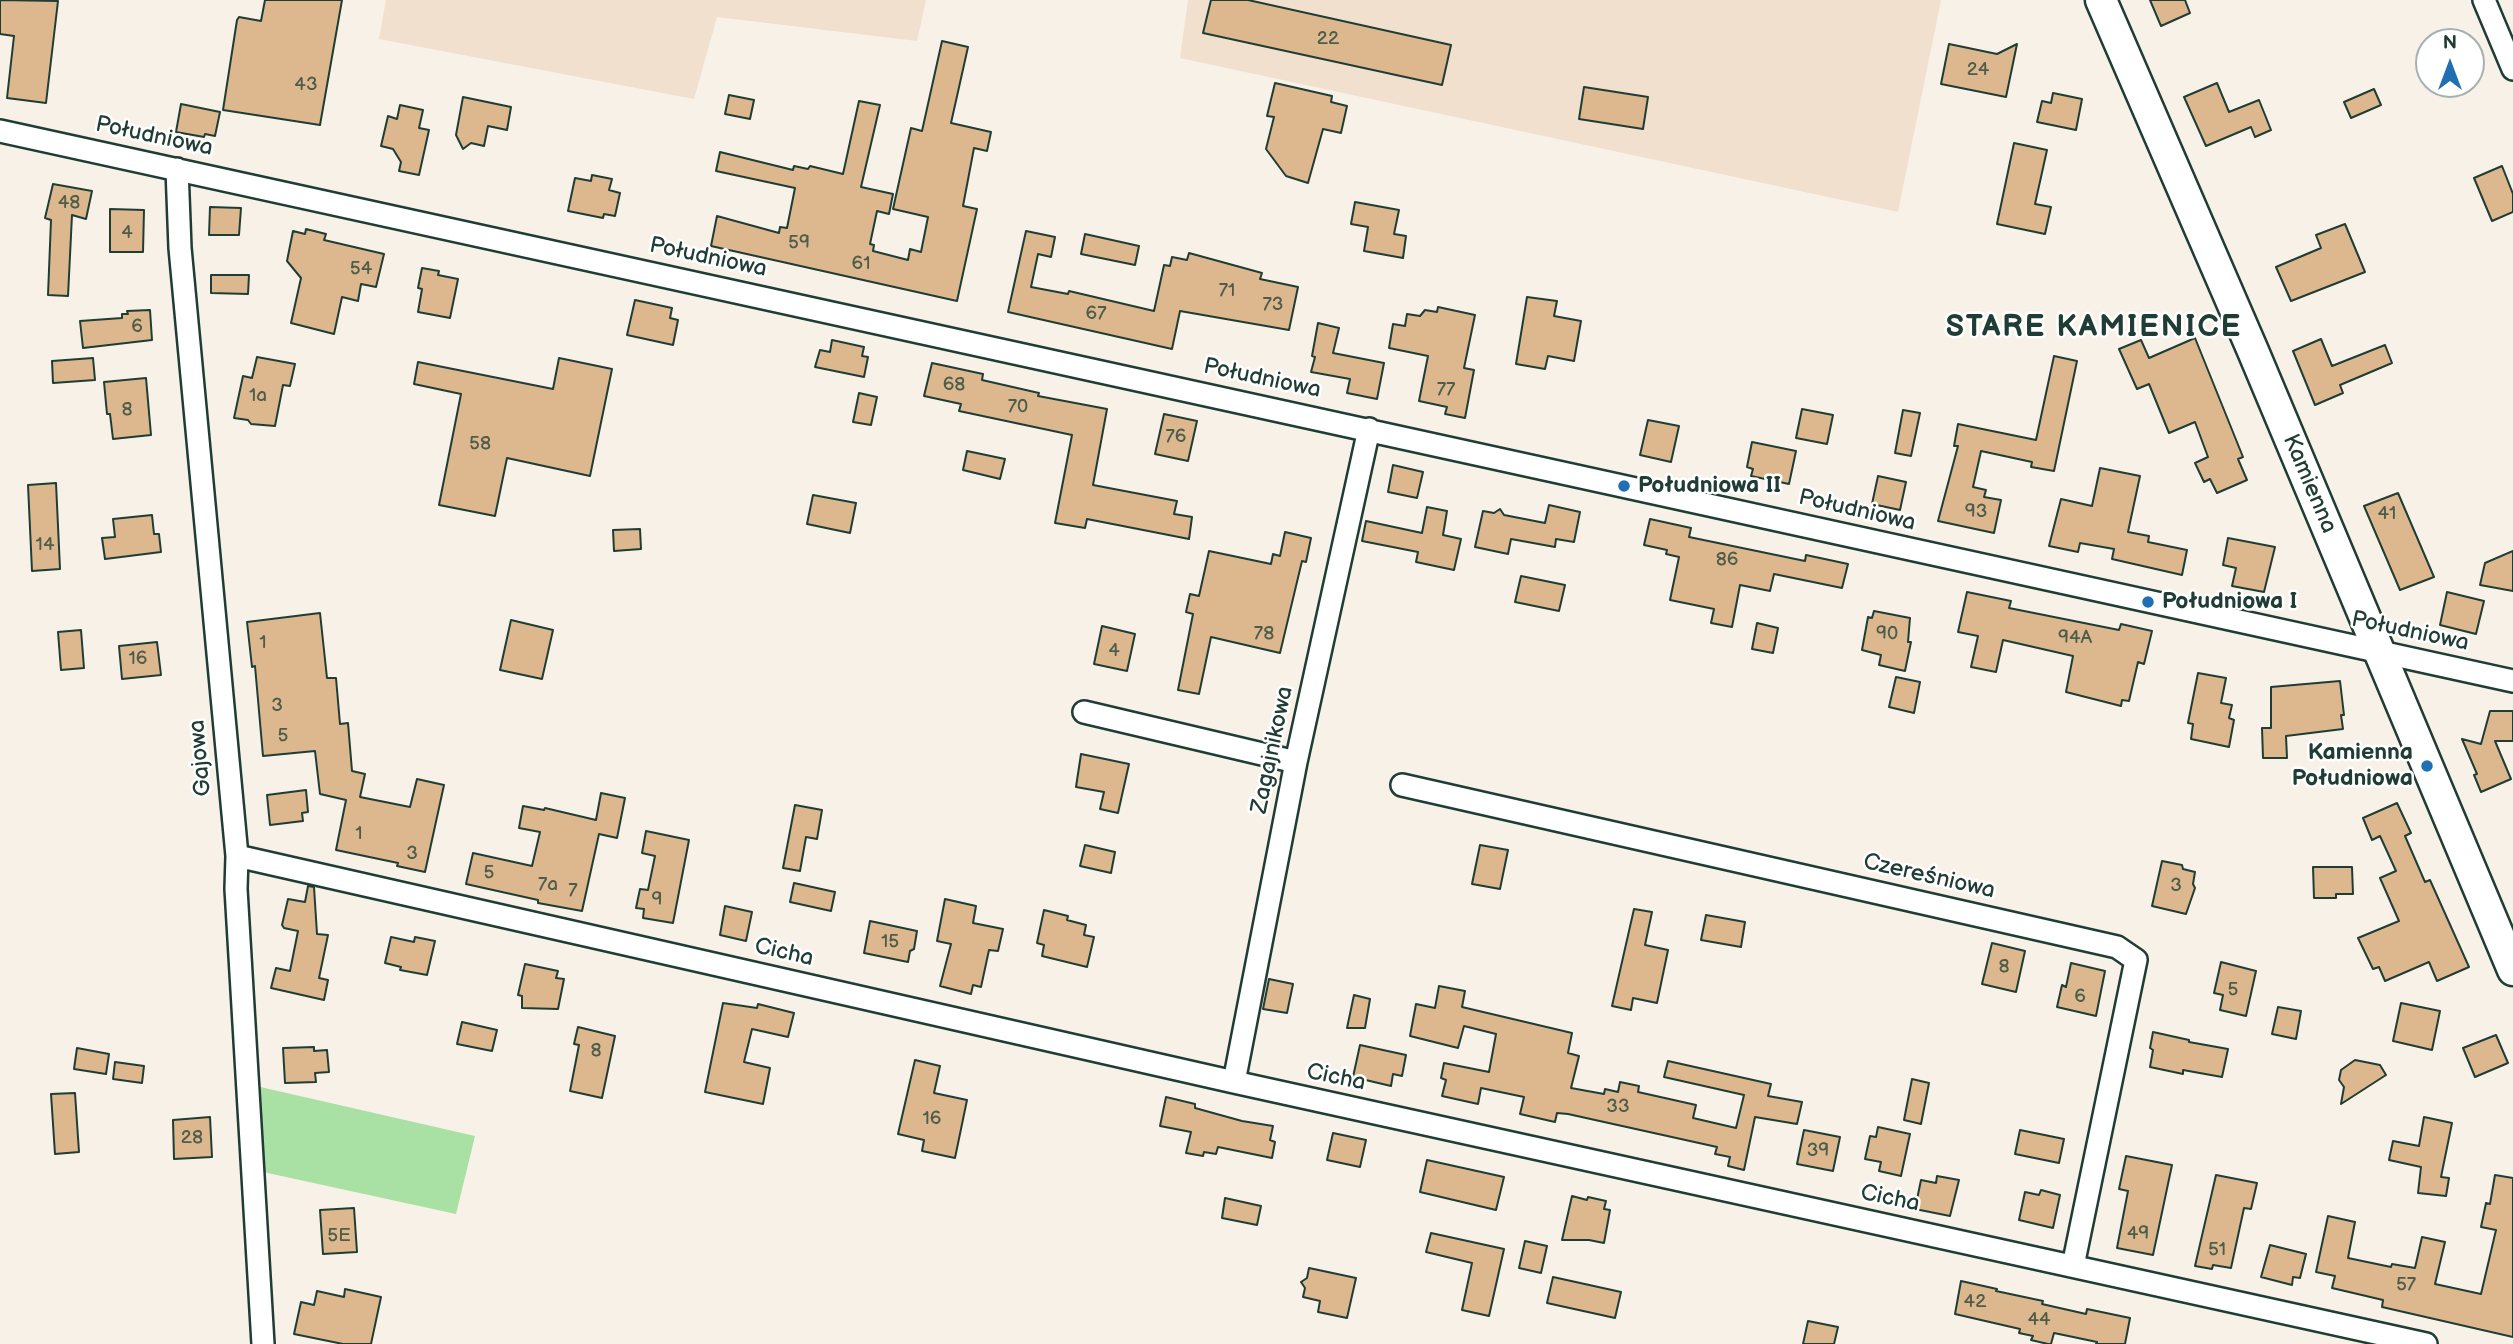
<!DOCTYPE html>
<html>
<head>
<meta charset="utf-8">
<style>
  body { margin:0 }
  #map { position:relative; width:2513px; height:1344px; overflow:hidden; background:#f8f1e8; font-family:"Balsamiq Sans",sans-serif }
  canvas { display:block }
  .north { position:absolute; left:2415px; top:28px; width:70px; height:70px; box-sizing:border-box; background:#fff; border:2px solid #a5b1ae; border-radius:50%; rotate:0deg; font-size:19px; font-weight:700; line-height:28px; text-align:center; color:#1f3d34 }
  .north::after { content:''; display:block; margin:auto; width:24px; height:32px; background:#1f6fb2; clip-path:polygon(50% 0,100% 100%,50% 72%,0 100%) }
</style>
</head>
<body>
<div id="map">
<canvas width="2513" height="1344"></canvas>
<div class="north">N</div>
</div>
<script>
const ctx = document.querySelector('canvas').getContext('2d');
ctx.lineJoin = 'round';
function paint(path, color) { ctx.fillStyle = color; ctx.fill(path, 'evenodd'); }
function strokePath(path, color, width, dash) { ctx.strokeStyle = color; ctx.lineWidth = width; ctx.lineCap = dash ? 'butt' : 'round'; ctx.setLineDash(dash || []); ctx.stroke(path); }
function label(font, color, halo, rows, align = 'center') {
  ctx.font = font + ' "Balsamiq Sans",sans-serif'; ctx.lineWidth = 5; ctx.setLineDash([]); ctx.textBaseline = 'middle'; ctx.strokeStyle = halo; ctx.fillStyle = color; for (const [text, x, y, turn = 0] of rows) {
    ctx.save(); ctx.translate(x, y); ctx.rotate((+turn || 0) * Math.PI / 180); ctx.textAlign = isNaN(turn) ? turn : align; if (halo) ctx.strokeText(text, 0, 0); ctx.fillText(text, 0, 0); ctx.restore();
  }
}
const built = new Path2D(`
  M386,0H926L917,41L717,17L694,99L379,39Z
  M1188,0H1941L1898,212L1180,58Z`);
const green = new Path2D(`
  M256,1086L475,1136L456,1214L263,1172Z`);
const building = new Path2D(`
  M0,0L58,1L46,103L7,98L14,36L0,34Z
  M265,0H342L320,125L223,110L237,20L239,17L261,21Z
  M1211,0H1248L1451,45L1442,85L1203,33Z
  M2150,0H2185L2190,13L2161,26Z
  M942,41L968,47L951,123L991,132L987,151L974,148L963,206L977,209L957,301L711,246L717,216L779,233L780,227L787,228L795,188L716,171L720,152L793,170L794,166L808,169L810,166L843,174L859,101L880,105L861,187L893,194L889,214L877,211L870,244L874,245L873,251L908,260L910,249L921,252L928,217L893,209L911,128L922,131Z
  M1949,44L1997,54L2017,44L2006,97L1941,84Z
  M1275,83L1332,96L1331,102L1347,106L1341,133L1323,129L1308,183L1286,176L1266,149L1274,117L1267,116Z
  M2217,83L2229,112L2259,100L2271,130L2255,137L2251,127L2206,146L2184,97Z
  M1584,87L1648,97L1643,129L1579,119Z
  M2374,89L2381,105L2351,118L2344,102Z
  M2053,93L2082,99L2076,130L2037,122L2042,101L2051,103Z
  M729,95L754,100L750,119L725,114Z
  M463,97L511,107L507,130L488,126L484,146L471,143L463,149L456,135Z
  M181,104L220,112L215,136L205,134L204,137L176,132Z
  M400,105L423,110L419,128L429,130L419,175L399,171L401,162L393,149L381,146L388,116L397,119Z
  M2014,143L2047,150L2035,204L2051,207L2045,234L1997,224Z
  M2502,166L2513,194V212L2492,221L2474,178Z
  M592,175L612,179L609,190L620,193L615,216L604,214L603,218L568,211L575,178L591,181Z
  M53,184L92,191L86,219L72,215L68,296L48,295L51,220L45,218Z
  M1355,202L1399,210L1394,234L1406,236L1403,258L1364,251L1368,227L1351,224Z
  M210,207L241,208L239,235H209Z
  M110,209L144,210L143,252H110Z
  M2345,224L2365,272L2291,301L2276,267L2321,248L2316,235Z
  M306,229L326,234L324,240L384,254L376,287L361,284L358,301L342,297L334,334L291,323L301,278L287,261L293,231L305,234Z
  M1026,231L1055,237L1051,257L1038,254L1031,287L1068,294L1069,291L1154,311L1164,265L1170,266L1172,257L1187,260L1189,253L1262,273L1260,279L1298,287L1289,330L1180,311L1172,349L1008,312Z
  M1085,234L1139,246L1135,265L1081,254Z
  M422,268L439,271L438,275L458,279L450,318L418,312L422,289L418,288Z
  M211,275H249L248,294L211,293Z
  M1527,297L1557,301L1554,316L1581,321L1574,361L1548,356L1545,369L1516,364Z
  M635,300L672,308L670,318L678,320L673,345L627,335Z
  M1438,307L1475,315L1464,368L1474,370L1465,418L1445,414L1447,407L1419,401L1428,356L1389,348L1393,324L1405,326L1407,314L1420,316L1425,310L1437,312Z
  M150,310L152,340L83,348L80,321L122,318V314H128L127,311Z
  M1318,323L1339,328L1333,353L1384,363L1377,399L1347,393L1350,379L1311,372L1315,357L1312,356Z
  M2195,338L2243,457L2238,459L2247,480L2217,493L2210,479L2204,482L2195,463L2208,457L2195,422L2169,433L2149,384L2137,389L2119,349L2141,340L2149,358Z
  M2321,339L2332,366L2385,345L2392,363L2340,385L2343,393L2315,405L2293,351Z
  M832,340L864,347L862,356L868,357L864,377L815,367L820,350L830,352Z
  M2054,356L2077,361L2054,471L2031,467L2032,462L1981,451L1973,487L1986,490L1984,497L2001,500L1994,533L1938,521L1958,446H1954L1958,424L2036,440Z
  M257,357L295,364L290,386L283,385L275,426L251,424L248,420L234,418L243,376L252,378Z
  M93,358L95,380L53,383L52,361Z
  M559,358L612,369L590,476L507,458L495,516L439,505L461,394L414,384L418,362L553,389Z
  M932,363L983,374L982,380L1039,393L1038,396L1107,409L1093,485L1177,501L1174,514L1192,517L1189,539L1087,519L1085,528L1055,523L1072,435L959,411L961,404L924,396Z
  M146,378L151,435L113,439L110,414H107L104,382Z
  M859,393L877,397L871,425L853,422Z
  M1802,409L1833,415L1827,444L1796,438Z
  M1903,410L1920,413L1911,456L1895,453Z
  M1164,414L1197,421L1188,461L1155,454Z
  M1648,420L1679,426L1671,462L1640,455Z
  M1752,442L1796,451L1789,484L1751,476L1753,469L1747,467Z
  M967,451L1005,459L1000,479L963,470Z
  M1393,465L1423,472L1417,498L1388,492Z
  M2100,468L2140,476L2128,532L2149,536L2148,542L2187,550L2182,575L2112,559L2114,549L2080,543L2078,552L2049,546L2061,499L2092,506Z
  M1878,476L1906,482L1900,510L1872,504Z
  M56,483L60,569L32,571L28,485Z
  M2398,493L2434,577L2400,590L2364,506Z
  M813,495L856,503L850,533L807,524Z
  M1549,505L1580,512L1574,542L1556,539L1555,547L1511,539L1508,554L1475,547L1483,511L1494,513L1500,509L1504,515L1545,523Z
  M1427,507L1447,511L1443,535L1461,539L1454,570L1416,562L1418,552L1362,541L1366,521L1422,533Z
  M152,515L154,534H159L161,552L105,559L102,538L115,537L113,519Z
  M1650,519L1691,528L1689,537L1805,561L1806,555L1848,564L1842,588L1774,574L1770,591L1740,585L1732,627L1711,623L1714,609L1670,600L1679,557L1666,554L1667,550L1644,545Z
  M640,529L641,549L614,551L613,530Z
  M1285,532L1311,538L1306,562L1302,561L1280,653L1211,637L1199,694L1178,690L1193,614L1186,612L1190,594L1199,596L1209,551L1271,564L1273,554L1280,556Z
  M2228,538L2275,547L2264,592L2232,586L2236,568L2223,565Z
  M2513,551V591L2480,585L2485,563Z
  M1521,576L1565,585L1559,611L1515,602Z
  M1967,592L2011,601L2009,608L2119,630L2121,624L2152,631L2144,664L2138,662L2129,701L2122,700L2121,706L2066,692L2073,656L2003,640L1996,672L1971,667L1978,636L1958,632Z
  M2447,592L2484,601L2476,634L2440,625Z
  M1874,611L1910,618L1908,642H1911L1905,671L1879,665L1881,655L1862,650L1868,617L1872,618Z
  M320,613L327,678H336L340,724L348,723L352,771L365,774L360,797L410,807L417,779L444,785L425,872L397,866L398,863L336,850L346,800L320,794L315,751L263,756L255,666L252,667L247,622Z
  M511,620L553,630L542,679L500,670Z
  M1757,623L1778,628L1773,653L1752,649Z
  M1102,626L1135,634L1127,671L1094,664Z
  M81,630L84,668L61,670L58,632Z
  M157,642L161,675L122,679L119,646Z
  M2198,673L2226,678L2221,703L2232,705L2229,718L2234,720L2229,747L2191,739L2193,724L2188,723Z
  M1896,677L1920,682L1914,713L1889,707Z
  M2340,681L2344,715H2341L2343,729L2286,736L2287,758H2263L2262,728H2271V687Z
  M2490,711H2513V741H2495L2511,779L2481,792L2474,775L2477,774L2462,739L2481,744Z
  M1081,754L1129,764L1118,813L1100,809L1104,792L1076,787Z
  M306,790L308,812L302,813L303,821L270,825L267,795Z
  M601,793L625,798L617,838L599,834L582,911L538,903V900L466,884L473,853L532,866L540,832L519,828L523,806L544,810L545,808L596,820Z
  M2397,803L2411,833L2405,836L2425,882L2430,880L2469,967L2437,981L2429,962L2385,981L2379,967L2373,969L2358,938L2399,921L2380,878L2396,871L2380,836L2372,840L2363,818Z
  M795,805L822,810L817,839L806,837L800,871L783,868Z
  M646,831L689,840L673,923L643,918L644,909L636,908L640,889L648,890L655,856L642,853Z
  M1085,845L1115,852L1111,873L1080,866Z
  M1480,845L1508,850L1500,889L1472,884Z
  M2162,861L2182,865L2183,869L2195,872L2193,884L2195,888L2186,914L2152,906Z
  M2313,867H2352L2353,894H2336V898H2314Z
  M794,883L835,892L831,911L790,902Z
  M308,886L314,887L317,934L328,935L319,978L328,980L324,1000L271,988L276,968L290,971L298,931L284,928L282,925L288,899L305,902Z
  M945,899L976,906L973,923L1003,929L998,951L989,950L981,987L973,985L971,994L940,986L951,944L937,941Z
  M725,906L752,912L746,941L720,935Z
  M1634,909L1652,912L1645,945L1668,950L1657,1003L1633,998L1631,1010L1612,1006Z
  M1044,910L1068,916L1067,920L1086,925L1084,935L1094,937L1087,967L1042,956L1044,945L1037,943Z
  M1706,915L1745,922L1741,947L1701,940Z
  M870,921L917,931L914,949L910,951L908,962L864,953Z
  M391,937L414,942L415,937L435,941L427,975L400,970L401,967L385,963Z
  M1992,943L2025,951L2016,992L1982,984Z
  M2221,962L2256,971L2246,1016L2220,1010L2223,995L2214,993Z
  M2071,963L2105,971L2096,1016L2057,1007L2062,985L2066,987Z
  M525,964L558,971L556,978L564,979L558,1009L522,1008V996L518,995Z
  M1269,979L1293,984L1287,1013L1263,1009Z
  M1439,986L1465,991L1462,1007L1572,1033L1568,1053L1579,1056L1571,1088L1604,1094L1605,1089L1618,1092L1620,1082L1639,1086L1638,1092L1696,1105L1693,1118L1736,1128L1744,1095L1664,1077L1668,1061L1771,1084L1768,1096L1802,1102L1797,1124L1755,1117L1744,1170L1728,1166L1730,1157L1715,1154L1717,1147L1568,1114L1557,1113L1555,1122L1520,1114L1524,1097L1481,1088L1478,1104L1442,1096L1446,1080L1441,1078L1444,1063L1489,1072L1496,1034L1464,1026L1458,1048L1410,1036L1416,1004L1435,1008Z
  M1354,995L1370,999L1365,1028H1347Z
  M723,1003L757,1008L758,1004L794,1013L788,1037L752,1029L744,1062L770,1068L763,1104L705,1092Z
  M2401,1003L2440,1011L2432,1050L2393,1041Z
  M2278,1007L2301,1011L2296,1039L2272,1034Z
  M462,1022L497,1030L492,1051L457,1044Z
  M578,1027L615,1036L602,1098L570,1091L579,1045L574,1044Z
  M2153,1032L2189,1040V1042L2228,1049L2222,1077L2183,1070V1074L2150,1067L2153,1050L2150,1048Z
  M2496,1035L2508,1063L2475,1077L2463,1048Z
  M1360,1045L1406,1055L1402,1076L1393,1074L1391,1086L1353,1077Z
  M314,1047V1051L327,1050L329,1072L315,1073L316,1082L285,1083L283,1048Z
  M77,1048L109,1054L106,1074L74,1069Z
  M915,1060L940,1066L934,1093L967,1100L955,1158L922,1151L924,1140L898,1134Z
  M2355,1060L2380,1065L2386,1075L2341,1104L2344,1087L2339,1080L2341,1070Z
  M115,1062L144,1066L142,1083L113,1079Z
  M1912,1079L1929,1083L1921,1124L1904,1120Z
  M75,1093L79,1152L55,1154L51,1094Z
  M1166,1097L1195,1104V1108L1242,1121L1273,1126L1270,1140L1275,1142L1272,1158L1218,1147L1216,1154L1204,1152L1203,1156L1186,1153L1191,1132L1160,1126Z
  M210,1117L212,1157L174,1159L173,1120Z
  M2424,1117L2452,1123L2441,1177L2449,1178L2446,1196L2418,1193L2421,1167L2389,1160L2393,1141L2419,1146Z
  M1878,1127L1910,1134L1901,1176L1879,1171L1881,1162L1865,1159L1870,1136L1876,1137Z
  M1804,1130L1840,1137L1833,1171L1797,1164Z
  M2020,1130L2064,1139L2059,1163L2015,1154Z
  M1333,1133L1366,1140L1360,1167L1327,1160Z
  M2126,1156L2172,1165L2153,1255L2117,1248L2128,1191L2119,1189Z
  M1427,1160L1504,1177L1496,1210L1420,1192Z
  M2216,1175L2257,1183L2251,1209L2244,1208L2231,1268L2213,1265L2212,1269L2195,1266Z
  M2495,1175L2513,1178V1337L2382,1307L2383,1300L2332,1288L2335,1276L2316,1272L2328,1216L2355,1222L2348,1258L2391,1267L2392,1264L2415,1268L2422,1237L2445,1242L2435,1284L2481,1294L2496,1230L2481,1227L2486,1203L2490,1204Z
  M1937,1176L1959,1180L1950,1216L1915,1209L1921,1180L1936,1183Z
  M2041,1190L2060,1195L2053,1228L2019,1220L2025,1192L2039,1195Z
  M1572,1196L1587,1200L1588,1197L1606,1201L1604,1209L1610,1210L1604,1243L1589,1240H1562Z
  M1225,1198L1261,1206L1257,1225L1222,1218Z
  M354,1208L357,1252L323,1254L320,1210Z
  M1431,1233L1504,1249L1489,1316L1462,1310L1472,1263L1426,1252Z
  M1525,1241L1547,1246L1541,1273L1519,1268Z
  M2270,1245L2306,1254L2300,1278L2293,1277L2292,1285L2261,1277Z
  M1309,1268L1356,1278L1347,1318L1318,1312L1320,1301L1303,1297L1305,1288L1301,1282L1307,1278Z
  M1553,1277L1621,1292L1615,1318L1547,1303Z
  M1961,1281L1997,1289L1996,1291L2043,1301L2042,1304L2086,1314L2087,1309L2130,1318L2125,1344H2096L2097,1342L2054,1333L2051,1344H2048L2031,1340L2033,1336L2019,1333L2020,1329L1955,1314Z
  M345,1289L381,1297L371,1344H343L294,1334L301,1302L314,1305L317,1291L344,1297Z
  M1808,1321L1838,1327L1834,1344H1803Z`);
const street = new Path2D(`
  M2484,0L2513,69
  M0,131C838,313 1675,499 2513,681
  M177,169L180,248L237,856L236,889L263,1344
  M1084,712L1296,762
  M1402,785L2117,947L2136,960L2073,1266
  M237,856L1234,1082L2426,1344
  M1234,1082L1296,762L1369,429`);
const secondary = new Path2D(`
  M2101,0L2253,351L2513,970`);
const markers = [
  [1624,486,7,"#1f6fb2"],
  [2148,602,7,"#1f6fb2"],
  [2427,766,7,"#1f6fb2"]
];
const numberNames = [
  ["22",1328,39],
  ["24",1978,70],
  ["43",306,85],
  ["48",69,203],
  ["4",127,233],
  ["59",799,243],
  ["61",861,264],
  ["54",361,269],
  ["71",1227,291],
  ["73",1273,305],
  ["67",1096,314],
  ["6",137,327],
  ["68",954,385],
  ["77",1446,390],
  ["1a",258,396],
  ["70",1018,407],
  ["8",127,410],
  ["76",1176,437],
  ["58",480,444],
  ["93",1976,512],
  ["41",2387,514],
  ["14",45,545],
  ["86",1727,560],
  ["78",1264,634],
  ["90",1887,634],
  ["94A",2075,638],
  ["1",263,643],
  ["4",1114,651],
  ["16",138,659],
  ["3",277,706],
  ["5",283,736],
  ["1",359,834],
  ["3",412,854],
  ["5",489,873],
  ["7a",548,885],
  ["3",2176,886],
  ["7",573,891],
  ["9",657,900],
  ["15",890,942],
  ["8",2004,967],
  ["5",2233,990],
  ["6",2080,997],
  ["8",596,1051],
  ["33",1618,1107],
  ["16",932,1119],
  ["28",192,1138],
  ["39",1818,1151],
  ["49",2138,1234],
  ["5E",339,1236],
  ["51",2217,1250],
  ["57",2406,1285],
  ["42",1975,1302],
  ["44",2039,1320]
];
const streetNames = [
  ["Południowa",154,137,12],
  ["Południowa",708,258,12],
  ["Południowa",1262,379,12],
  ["Kamienna",2309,484,67],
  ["Południowa",1857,511,13],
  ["Południowa",2410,632,12],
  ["Zagajnikowa",1273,750,-78],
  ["Gajowa",201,758,-95],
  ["Czereśniowa",1929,877,13],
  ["Cicha",784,953,13],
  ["Cicha",1336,1078,12],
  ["Cicha",1890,1199,12]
];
const poiNames = [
  ["Południowa II",1638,486],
  ["Południowa I",2162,602],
  ["Kamienna",2413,753,"right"],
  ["Południowa",2413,779,"right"]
];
const districtNames = [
  ["STARE KAMIENICE",2094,328]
];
paint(built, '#f0e0cd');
paint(green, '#a9e0a3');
paint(building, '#ddb88e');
strokePath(building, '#1f3d34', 2);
strokePath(street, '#1f3d34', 26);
strokePath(secondary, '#1f3d34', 35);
strokePath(street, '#fff', 21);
strokePath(secondary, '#fff', 30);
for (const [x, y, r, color] of markers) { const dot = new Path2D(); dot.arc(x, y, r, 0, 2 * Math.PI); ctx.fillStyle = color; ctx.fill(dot); strokePath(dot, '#fff', 2.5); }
label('19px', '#4e5c4a', null, numberNames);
label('23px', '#1f3d34', '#fff', streetNames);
label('bold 23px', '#1f3d34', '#fff', poiNames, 'left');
ctx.letterSpacing = '2px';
label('bold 30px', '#1f3d34', '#fff', districtNames);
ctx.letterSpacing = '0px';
</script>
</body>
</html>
